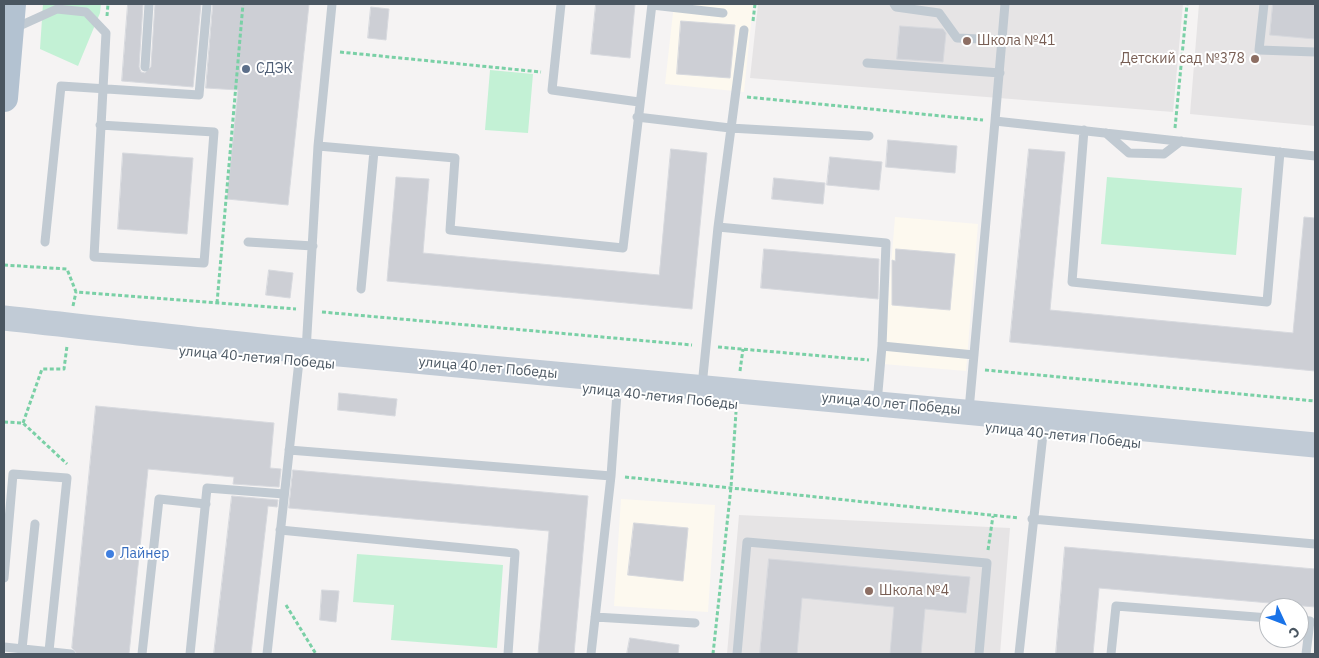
<!DOCTYPE html>
<html>
<head>
<meta charset="utf-8">
<style>
  body { margin:0 }
  #map { position:relative; width:1319px; height:658px; overflow:hidden; background:#f5f3f3; font-family:"IBM Plex Sans",sans-serif }
  canvas { display:block }
  .frame { position:absolute; inset:0; border:5px solid #4a5661; pointer-events:none }
  .north { position:absolute; left:1259px; top:598px; width:50px; height:50px; box-sizing:border-box; background:#fff; border:1px solid #b7bbc0; border-radius:50%; rotate:133deg; font-size:14px; font-weight:700; line-height:20px; text-align:center; color:#4a5661 }
  .north::after { content:''; display:block; margin:auto; width:18px; height:22px; background:#1a73e8; clip-path:polygon(50% 0,100% 100%,50% 72%,0 100%) }
</style>
</head>
<body>
<div id="map">
<canvas width="1319" height="658"></canvas>
<div class="frame"></div>
<div class="north">С</div>
</div>
<script>
const ctx = document.querySelector('canvas').getContext('2d');
ctx.lineJoin = 'round';
function paint(path, color) { ctx.fillStyle = color; ctx.fill(path, 'evenodd'); }
function strokePath(path, color, width, dash) { ctx.strokeStyle = color; ctx.lineWidth = width; ctx.lineCap = dash ? 'butt' : 'round'; ctx.setLineDash(dash || []); ctx.stroke(path); }
function label(font, color, halo, rows, align = 'center') {
  ctx.font = font + ' "IBM Plex Sans",sans-serif'; ctx.lineWidth = 4; ctx.setLineDash([]); ctx.textBaseline = 'middle'; ctx.strokeStyle = halo; ctx.fillStyle = color; for (const [text, x, y, turn = 0] of rows) {
    ctx.save(); ctx.translate(x, y); ctx.rotate((+turn || 0) * Math.PI / 180); ctx.textAlign = isNaN(turn) ? turn : align; if (halo) ctx.strokeText(text, 0, 0); ctx.fillText(text, 0, 0); ctx.restore();
  }
}
const commercial = new Path2D(`
  M674,4H753L744,92L665,84Z
  M895,217L978,224L966,371L883,364Z
  M621,499L715,505L708,612L614,606Z`);
const education = new Path2D(`
  M758,4H1183L1173,112L750,78Z
  M1199,4H1315V126L1190,114Z
  M739,515L1010,528L1000,654H727Z`);
const green = new Path2D(`
  M43,4H101L100,13L78,66L40,49Z
  M490,70L533,74L528,133L485,130Z
  M1107,177L1242,188L1236,255L1101,244Z
  M357,554L503,565L497,648L391,640L394,605L353,602Z`);
const building = new Path2D(`
  M128,4H143L139,67L141,72L145,73L151,67L155,4H201L193,87L122,81Z
  M213,4H309L288,205L227,199L238,90L206,88Z
  M596,4H635L630,58L591,54Z
  M1273,4H1315V39L1270,35Z
  M371,7L389,9L386,40L368,38Z
  M681,21L735,25L730,78L677,74Z
  M900,26L943,29L946,33L943,62L897,59Z
  M888,140L957,146L955,173L886,167Z
  M671,149L707,153L692,309L387,281L396,177L429,179L423,253L659,275Z
  M1029,149L1065,152L1050,310L1293,333L1304,217L1315,218V371L1010,342Z
  M123,153L193,158L187,234L118,229Z
  M830,157L882,162L879,190L827,185Z
  M774,178L825,183L823,204L772,199Z
  M764,249L879,259L878,299L761,288Z
  M896,249L955,254L950,310L892,305V260L895,261Z
  M269,270L293,273L290,298L266,295Z
  M339,393L397,399L395,416L338,410Z
  M96,406L274,423L270,468L281,469L279,487L233,484L234,477L148,469L129,654H77L72,648Z
  M293,470L588,496L574,654H538L549,531L289,508Z
  M232,496L278,500L277,507L268,506L251,654H214Z
  M634,523L688,528L683,581L628,575Z
  M1065,547L1315,569V607L1099,588L1093,654H1056Z
  M769,559L970,577L966,613L925,609L921,654H890L894,607L802,598L797,654H760Z
  M322,590L339,591L336,622L320,620Z
  M630,638L679,645L678,654H627Z`);
const path = new Path2D(`
  M107,16L108,4
  M753,21L755,4
  M340,52L541,72
  M747,97L983,120
  M1175,128L1187,4
  M4,265L67,269L76,292L296,309
  M217,303L243,4
  M73,306L76,292
  M322,312L692,345
  M718,347L869,360
  M985,370L1315,401
  M740,371L743,349
  M4,422L23,423L67,464
  M23,423L42,369H64L67,346
  M625,477L1019,518
  M988,550L993,516
  M286,605L316,654
  M713,654L731,487L736,412`);
const lane = new Path2D(`
  M561,4L552,90L639,102
  M894,4L896,7L939,13L957,38L1002,40
  M1264,4L1259,50L1315,52
  M652,5L723,13
  M15,28L57,9L86,12L106,33L94,257L204,263L214,132L100,125
  M867,63L1000,73
  M145,67L149,4
  M637,117L730,128L869,136
  M995,121L1005,4
  M1084,130L1072,282L1267,302L1280,152
  M1106,133L1129,153L1164,154L1181,141
  M318,146L455,158L450,230L623,248L652,4
  M718,227L886,243L882,346L877,403
  M45,242L61,86L199,95L207,4
  M248,242L313,246
  M361,289L374,151
  M882,346L974,355
  M306,351L318,146L332,4
  M702,386L718,227L744,30
  M969,410L995,121L1315,156
  M289,450L611,476
  M1032,519L1315,544
  M280,530L515,553L508,654
  M4,578L13,474L67,478L49,651
  M595,617L695,623
  M1299,620L1310,621L1306,654
  M4,647L71,654
  M22,649L35,524
  M142,654L159,499L206,504
  M190,654L207,488L284,494
  M267,654L299,361
  M591,654L611,476L617,393
  M737,654L747,542L987,563L979,654
  M1019,654L1043,434
  M1111,654L1116,606L1269,618`);
const secondary = new Path2D(`
  M4,318C105,329 206,341 307,351C642,385 979,412 1315,445`);
const primary = new Path2D(`
  M4,98L12,4`);
const markers = [
  [967,41,5,"#8d6e63"],
  [1255,59,5,"#8d6e63"],
  [246,69,5,"#5c6f8a"],
  [110,554,5,"#3f7fe0"],
  [869,591,5,"#8d6e63"]
];
const educationNames = [
  ["Школа №41",977,41],
  ["Детский сад №378",1245,59,"right"],
  ["Школа №4",879,591]
];
const serviceNames = [
  ["СДЭК",256,69]
];
const streetNames = [
  ["улица 40-летия Победы",257,358,5],
  ["улица 40 лет Победы",488,368,5],
  ["улица 40-летия Победы",660,397,6],
  ["улица 40 лет Победы",891,404,5],
  ["улица 40-летия Победы",1063,436,6]
];
const shopNames = [
  ["Лайнер",120,554]
];
paint(commercial, '#fdf9ef');
paint(education, '#e6e4e5');
paint(green, '#c3f1d5');
paint(building, '#cdcfd5');
strokePath(building, '#d7d9de', 1);
strokePath(path, '#7ad0a6', 3, [4, 2.5]);
strokePath(lane, '#c1cad2', 9);
strokePath(secondary, '#c1cbd6', 25);
strokePath(primary, '#b3c2d1', 28);
for (const [x, y, r, color] of markers) { const dot = new Path2D(); dot.arc(x, y, r, 0, 2 * Math.PI); ctx.fillStyle = color; ctx.fill(dot); strokePath(dot, '#fff', 2); }
label('14px', '#785e54', '#fff', educationNames, 'left');
label('14px', '#4e5e75', '#fff', serviceNames, 'left');
label('14px', '#4a5661', '#fff', streetNames);
label('14px', '#366cbe', '#fff', shopNames, 'left');
</script>
</body>
</html>
